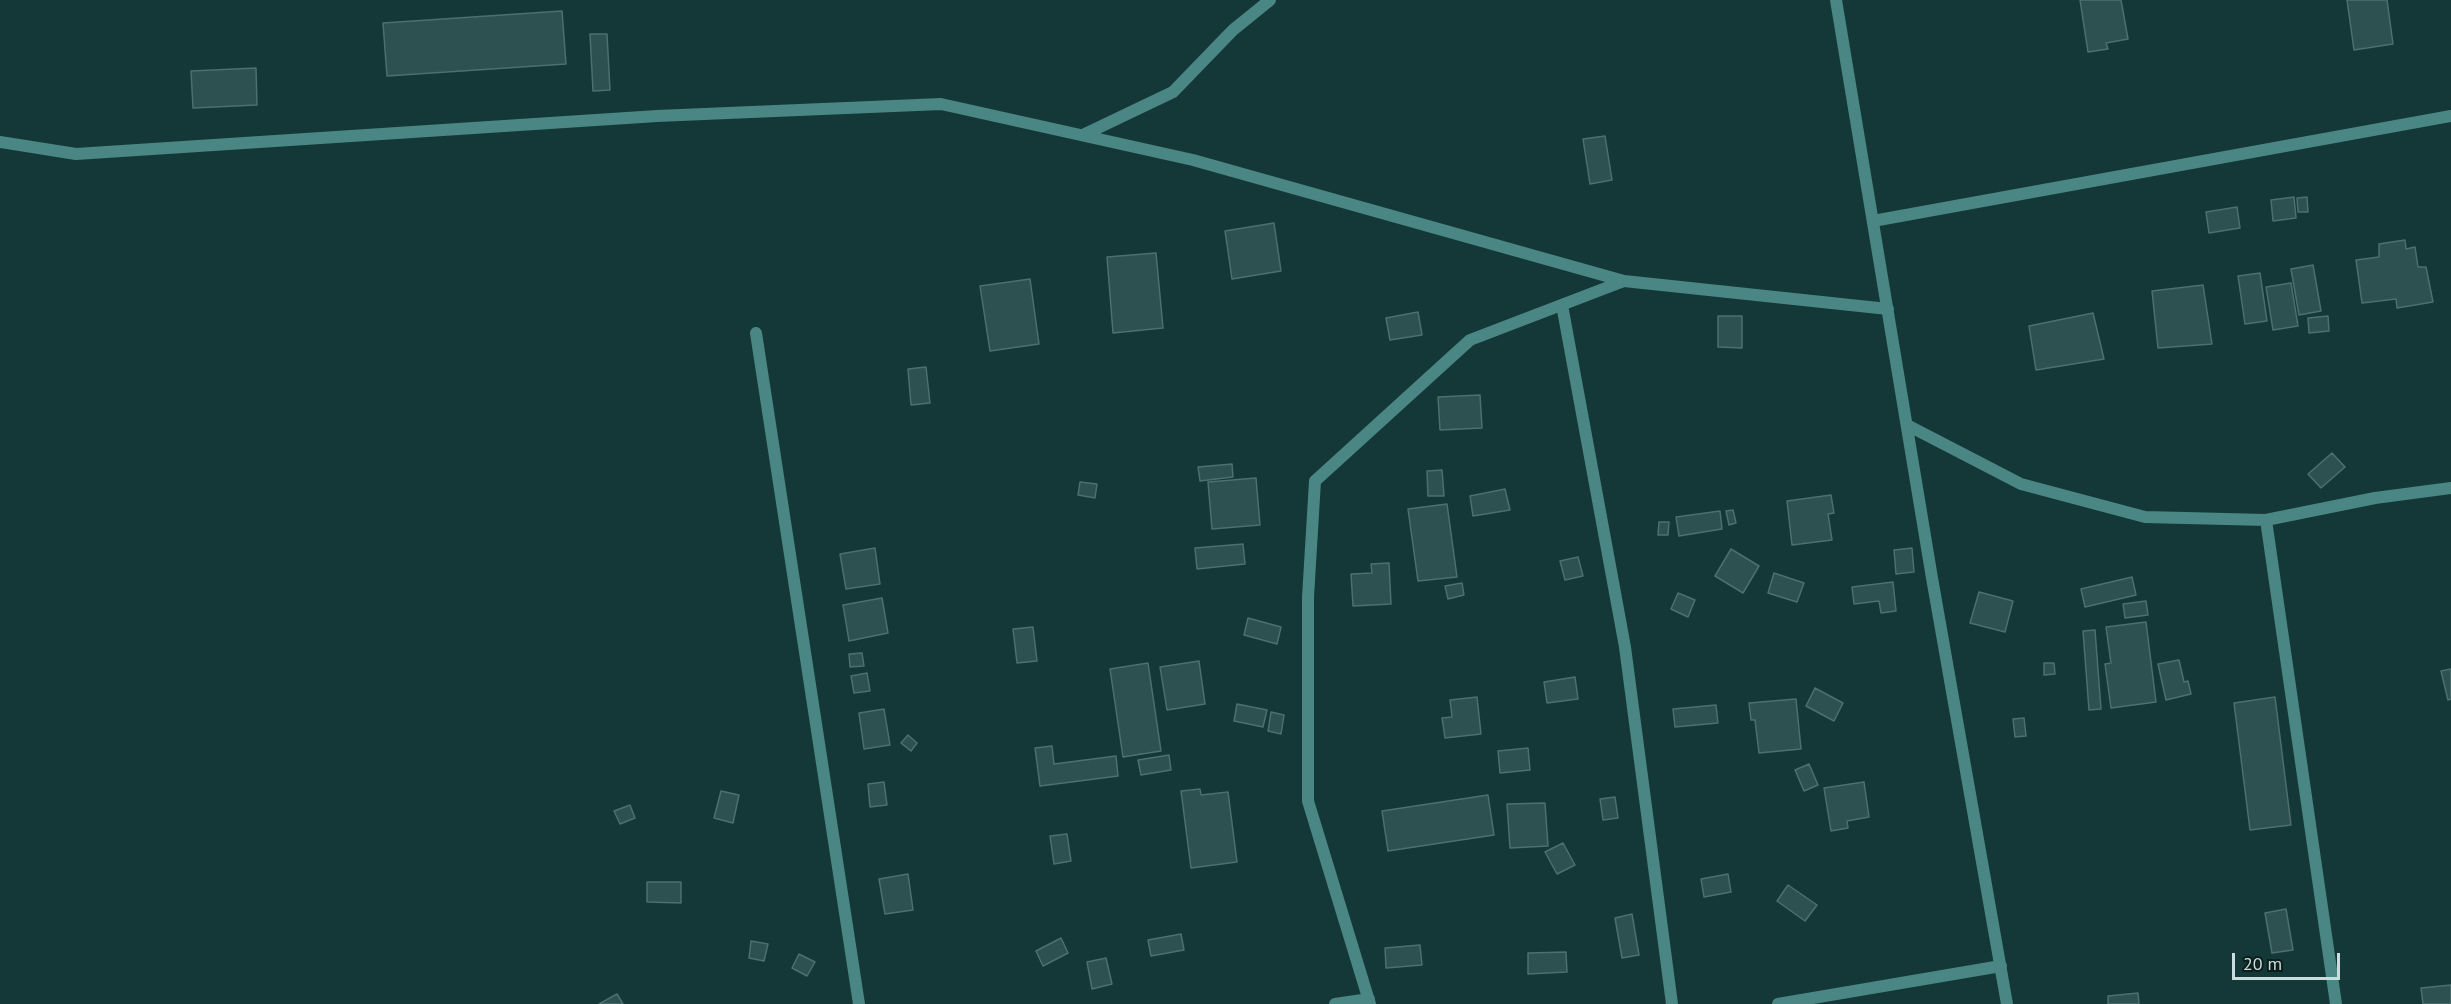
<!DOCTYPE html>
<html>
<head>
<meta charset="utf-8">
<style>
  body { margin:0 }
  #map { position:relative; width:2451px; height:1004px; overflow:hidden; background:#133837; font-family:"PT Sans",sans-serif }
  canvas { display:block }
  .scale { position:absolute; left:2232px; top:953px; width:108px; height:27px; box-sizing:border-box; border:3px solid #cadddc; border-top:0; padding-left:8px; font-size:18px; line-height:21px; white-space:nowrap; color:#cadddc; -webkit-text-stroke:4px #0d1d1c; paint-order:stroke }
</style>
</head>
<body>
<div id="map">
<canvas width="2451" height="1004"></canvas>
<div class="scale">20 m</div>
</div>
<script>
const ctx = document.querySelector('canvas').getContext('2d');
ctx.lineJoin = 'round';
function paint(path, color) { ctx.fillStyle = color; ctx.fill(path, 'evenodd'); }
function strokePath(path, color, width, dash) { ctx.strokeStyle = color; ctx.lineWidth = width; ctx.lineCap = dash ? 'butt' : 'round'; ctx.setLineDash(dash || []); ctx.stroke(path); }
const building = new Path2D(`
  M2080,0H2121L2128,39L2106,43L2108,49L2088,52Z
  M2347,0H2387L2393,44L2354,50Z
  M562,11L566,64L387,76L383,23Z
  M590,34H607L610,90L593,91Z
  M256,68L257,105L193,108L191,71Z
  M1605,136L1612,180L1590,184L1583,139Z
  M2294,197L2296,218L2273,221L2271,200Z
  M2307,197L2308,212H2298L2297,198Z
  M2237,207L2240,228L2209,233L2206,212Z
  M1274,223L1281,271L1232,279L1225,231Z
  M2405,240L2406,249L2415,247L2418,267H2426L2433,302L2397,308L2396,299L2362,303L2356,260L2379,257V244Z
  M1156,253L1163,328L1113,333L1107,257Z
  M2313,265L2321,311L2299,315L2291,269Z
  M2260,273L2267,321L2245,324L2238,276Z
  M1030,279L1039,344L990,351L980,286Z
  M2291,283L2298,326L2273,330L2266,287Z
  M2203,285L2212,344L2158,348L2152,291Z
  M1418,312L1422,335L1390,340L1386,318Z
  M2093,313L2104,359L2036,370L2029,326Z
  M1718,316H1742V348L1718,347Z
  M2328,316L2329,331L2309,333L2308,318Z
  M926,367L930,403L911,405L908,369Z
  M1480,395L1482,428L1440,430L1438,397Z
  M2332,453L2345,467L2321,488L2308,474Z
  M1232,464L1233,477L1200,481L1198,467Z
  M1442,470L1444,496H1428L1427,471Z
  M1256,478L1260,525L1212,529L1208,482Z
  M1080,482L1097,484L1095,498L1078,495Z
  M1505,489L1510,510L1473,516L1470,496Z
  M1831,495L1834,513L1828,514L1832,540L1792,545L1787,501Z
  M1447,504L1457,577L1418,581L1408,509Z
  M1733,510L1736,523L1729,525L1726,511Z
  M1720,511L1722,529L1679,536L1676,517Z
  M1659,522H1669L1668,535H1658Z
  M1243,544L1245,564L1197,569L1195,548Z
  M875,548L880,584L846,589L840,554Z
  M1912,548L1914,572L1896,574L1894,550Z
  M1731,549L1759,566L1743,593L1715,576Z
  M1578,557L1583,576L1565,580L1560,561Z
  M1389,563L1391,604L1353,606L1351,574L1372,573L1371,564Z
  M1774,573L1804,583L1797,602L1768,593Z
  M2132,577L2136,595L2085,607L2081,589Z
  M1893,582L1896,611L1881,613L1879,601L1854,604L1852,587Z
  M1462,583L1464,595L1448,599L1445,586Z
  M1979,592L2013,601L2005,632L1970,623Z
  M1678,593L1695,600L1688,617L1671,609Z
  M882,598L888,633L849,641L843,605Z
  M2146,601L2148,615L2125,618L2123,604Z
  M1248,618L1281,627L1277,644L1244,635Z
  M2146,622L2156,702L2111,708L2105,664L2111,663L2106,627Z
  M1033,627L1037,661L1017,663L1013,629Z
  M2095,630L2101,709L2089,710L2083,631Z
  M862,653L864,666L850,667L849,654Z
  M2179,660L2184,682L2188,681L2191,694L2166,700L2158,664Z
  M1199,661L1205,704L1167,710L1160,667Z
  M1148,663L1161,751L1123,757L1110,669Z
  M2044,663H2054L2055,674L2044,675Z
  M2451,669V699L2448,700L2441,671Z
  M867,673L870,691L854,693L851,676Z
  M1575,677L1578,699L1547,703L1544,682Z
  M1815,688L1843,703L1834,721L1806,706Z
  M1477,697L1481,734L1445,738L1442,718L1452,717L1450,700Z
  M2275,697L2291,825L2250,830L2234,703Z
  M1796,699L1801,749L1759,753L1755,720H1751L1749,703Z
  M1237,704L1267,710L1263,727L1234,721Z
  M1716,705L1718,723L1675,727L1673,709Z
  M884,709L890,745L864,749L859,713Z
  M1271,712L1284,715L1281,734L1268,731Z
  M2024,718L2026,736L2015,737L2013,719Z
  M908,735L917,743L911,751L901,743Z
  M1052,746L1054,764L1116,756L1118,776L1040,786L1035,748Z
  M1528,748L1530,770L1500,773L1498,751Z
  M1169,755L1171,770L1141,775L1138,760Z
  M1809,764L1818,785L1804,791L1795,770Z
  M884,782L887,805L870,807L868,784Z
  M1864,782L1869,817L1847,821L1848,828L1831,831L1824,788Z
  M1200,789L1201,795L1228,792L1237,862L1191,868L1181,791Z
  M721,791L739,795L733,823L714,818Z
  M1488,795L1494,835L1388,851L1382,811Z
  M1615,797L1618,818L1603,820L1600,799Z
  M1545,803L1548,846L1510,848L1507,804Z
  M630,805L635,818L620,824L614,811Z
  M1067,834L1071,861L1054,864L1050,836Z
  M1563,843L1575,865L1557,874L1545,852Z
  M908,874L913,910L885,914L879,879Z
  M1728,874L1731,892L1704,897L1701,879Z
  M647,882H681V903L647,902Z
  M1788,885L1817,905L1805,921L1777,901Z
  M2286,909L2293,950L2272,953L2265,913Z
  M1632,914L1639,955L1622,958L1615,918Z
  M1181,934L1184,950L1151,956L1148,940Z
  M1061,938L1068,953L1043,966L1036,951Z
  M751,941L768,944L764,961L749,958Z
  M1420,945L1422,965L1386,968L1385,948Z
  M1566,952L1567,972L1528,974V953Z
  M799,954L815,962L807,976L792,968Z
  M1106,958L1112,984L1092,989L1087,962Z
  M2451,985V1004H2423L2421,988Z
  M2138,993L2139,1004H2108V996Z
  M617,994L623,1004H599Z`);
const street = new Path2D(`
  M1836,0L1932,578L2007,1004
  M1083,135L1173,92L1233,30L1270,0
  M0,142L76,154L657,116L941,104L1193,160L1624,281L1888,309
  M1873,221L2451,116
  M1562,305L1625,647L1672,1004
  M756,333L859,1004
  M1907,425L2021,484L2145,517L2266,520L2375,498L2451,488
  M2266,520L2336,1004
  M1335,1004L1369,999
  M1370,1004L1308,801V597L1315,481L1470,340L1624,281
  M1778,1004L2001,966`);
paint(building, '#2d5150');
strokePath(building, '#4b706f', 1.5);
strokePath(street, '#4a8684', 12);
</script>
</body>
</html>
